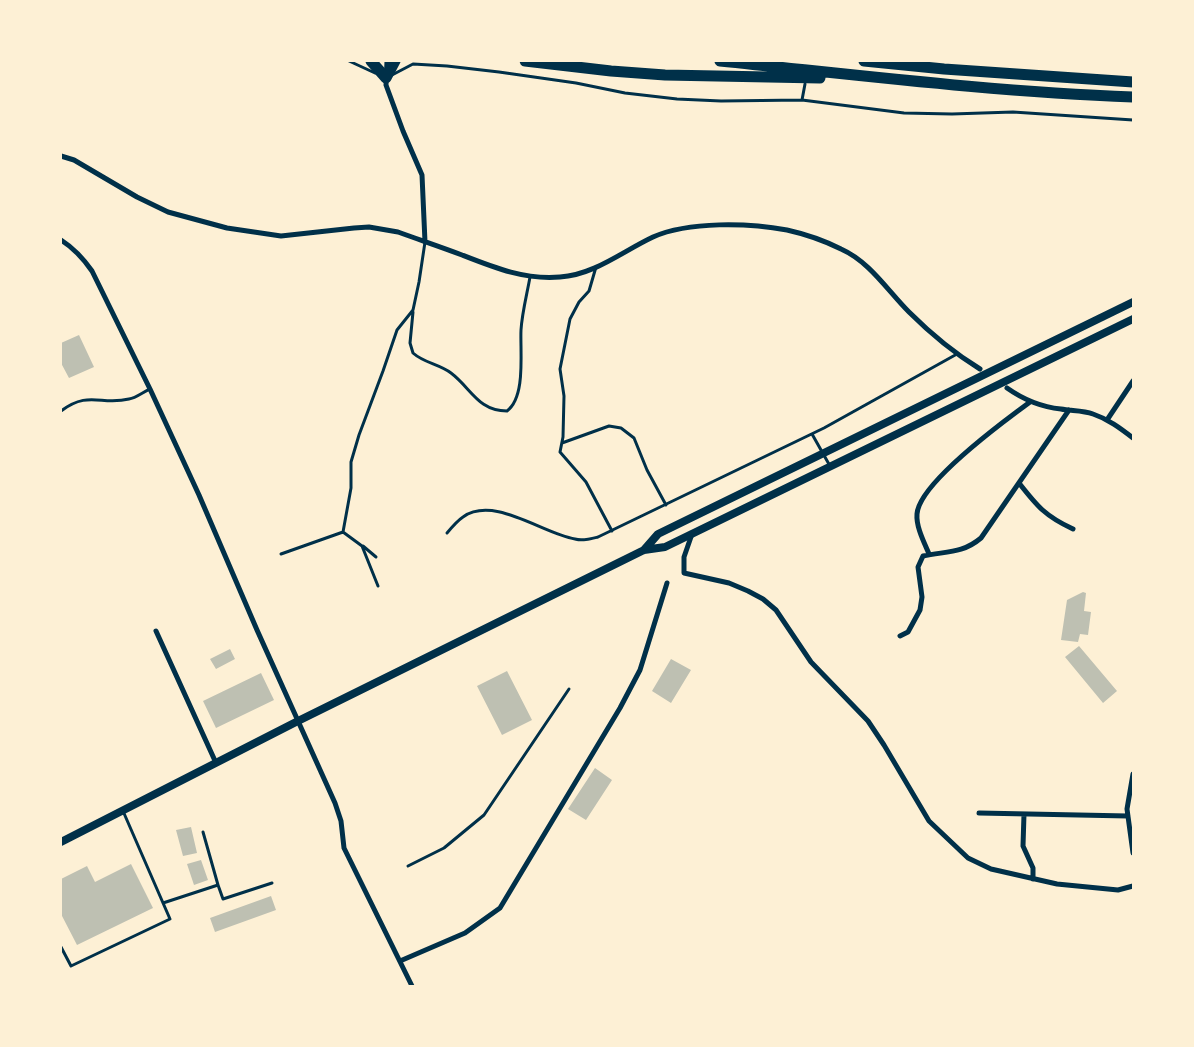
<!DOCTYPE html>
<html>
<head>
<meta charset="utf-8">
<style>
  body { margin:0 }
  #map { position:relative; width:1194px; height:1047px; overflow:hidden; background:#fdf0d5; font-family:Montserrat,sans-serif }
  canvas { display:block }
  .frame { position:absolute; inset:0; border:62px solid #fdf0d5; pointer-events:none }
</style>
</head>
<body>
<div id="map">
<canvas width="1194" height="1047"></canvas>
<div class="frame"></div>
</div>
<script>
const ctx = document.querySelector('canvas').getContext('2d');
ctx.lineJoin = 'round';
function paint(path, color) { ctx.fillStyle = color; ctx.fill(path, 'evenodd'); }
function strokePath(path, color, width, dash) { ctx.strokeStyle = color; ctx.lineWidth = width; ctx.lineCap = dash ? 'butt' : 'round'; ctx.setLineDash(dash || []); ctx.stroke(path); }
const building = new Path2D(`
  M79,335L94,367L69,378L61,363V343Z
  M1083,592L1086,593L1084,611L1091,612L1088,635L1080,634L1078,642L1061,640L1067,600Z
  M1079,646L1117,691L1103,703L1065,657Z
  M230,649L235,659L216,669L210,659Z
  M671,659L691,670L671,703L652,691Z
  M507,671L532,720L502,735L477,686Z
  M261,673L274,700L216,728L203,701Z
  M595,768L612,780L586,820L568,809Z
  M191,827L197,853L183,856L176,830Z
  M201,860L208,880L194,885L187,864Z
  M131,864L153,908L77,945L61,914V879L87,866L95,882Z
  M271,896L276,910L215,932L210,918Z`);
const service = new Path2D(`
  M349,61L375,73
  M392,75L413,64L447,66L499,72L576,83L625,93L677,99L721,101L802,100L904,113L952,114L1013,112L1133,120
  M802,100L805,84
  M596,267L589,291L579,302L570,319L560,369L564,396L563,437L560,452L586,482L612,531
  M413,312L410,343L413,353C424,363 439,364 451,373C471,388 478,411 507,411C526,397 520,352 521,330C522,313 527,294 530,277
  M61,411C89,390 101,406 129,399C136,398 143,392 150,389
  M812,434L830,466
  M562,443L609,426L621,428L634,438L647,470L666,505
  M343,532L362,546L378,586
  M447,533C452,527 457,521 463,517C494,495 543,534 575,539C583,541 590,539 598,537L824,428L957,354
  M363,546L376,557
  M281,554L343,532L351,488V462L359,435L383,371L397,330L413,310L419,282L425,242
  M408,866L444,848L484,815L569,689
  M218,885L223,899L272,883
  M163,903L218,885L203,832
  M61,947L71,966L170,919L123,811`);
const minor = new Path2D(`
  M387,61L386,85L403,131L422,175L425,242
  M61,156L74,160L137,197L168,212L227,228L281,236L354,228L369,227L398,232C420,240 441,247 462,255C495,268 525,280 560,277C594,275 623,251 653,237C689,221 749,223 787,230C805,234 825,241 841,249C870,262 887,290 909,312C931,334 954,353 980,369
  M61,240C75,249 83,258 92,271L150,389L199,495L257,630L335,803L341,821L344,848L412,986
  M1007,388C1024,400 1041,407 1061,409C1071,411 1083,410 1093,414C1108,419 1120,428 1133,438
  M1107,420L1133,381
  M1019,483C1037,506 1045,516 1073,529
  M692,534L684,557V573L729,583L748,591L763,599L776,610L811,662L868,721L884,745L929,821L968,858L991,869L1057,884L1118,890L1133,886
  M929,554C924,542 916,527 917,514C919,483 1004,421 1030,402
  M156,631L216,763
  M900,636L908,632L920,610L922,597L918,567L923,556C946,551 962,554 981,538L1069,410
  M1133,774L1127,809L1133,853
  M979,813L1128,816
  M1024,814L1023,846L1033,868V879
  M400,961L465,933L500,908L620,708L640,670L667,583`);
const tertiary = new Path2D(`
  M644,550L658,534L1133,302
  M61,842L298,721L644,550L665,547L1133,319`);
const trunk = new Path2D(`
  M371,61L386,78L395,61
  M525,61L611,71L665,75L820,78
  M720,61C858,75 995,92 1133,97
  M864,61L944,69L1133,82`);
paint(building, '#bec0b2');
strokePath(service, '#003049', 3);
strokePath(minor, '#003049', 5);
strokePath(tertiary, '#003049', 8);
strokePath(trunk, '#003049', 11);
</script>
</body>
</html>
